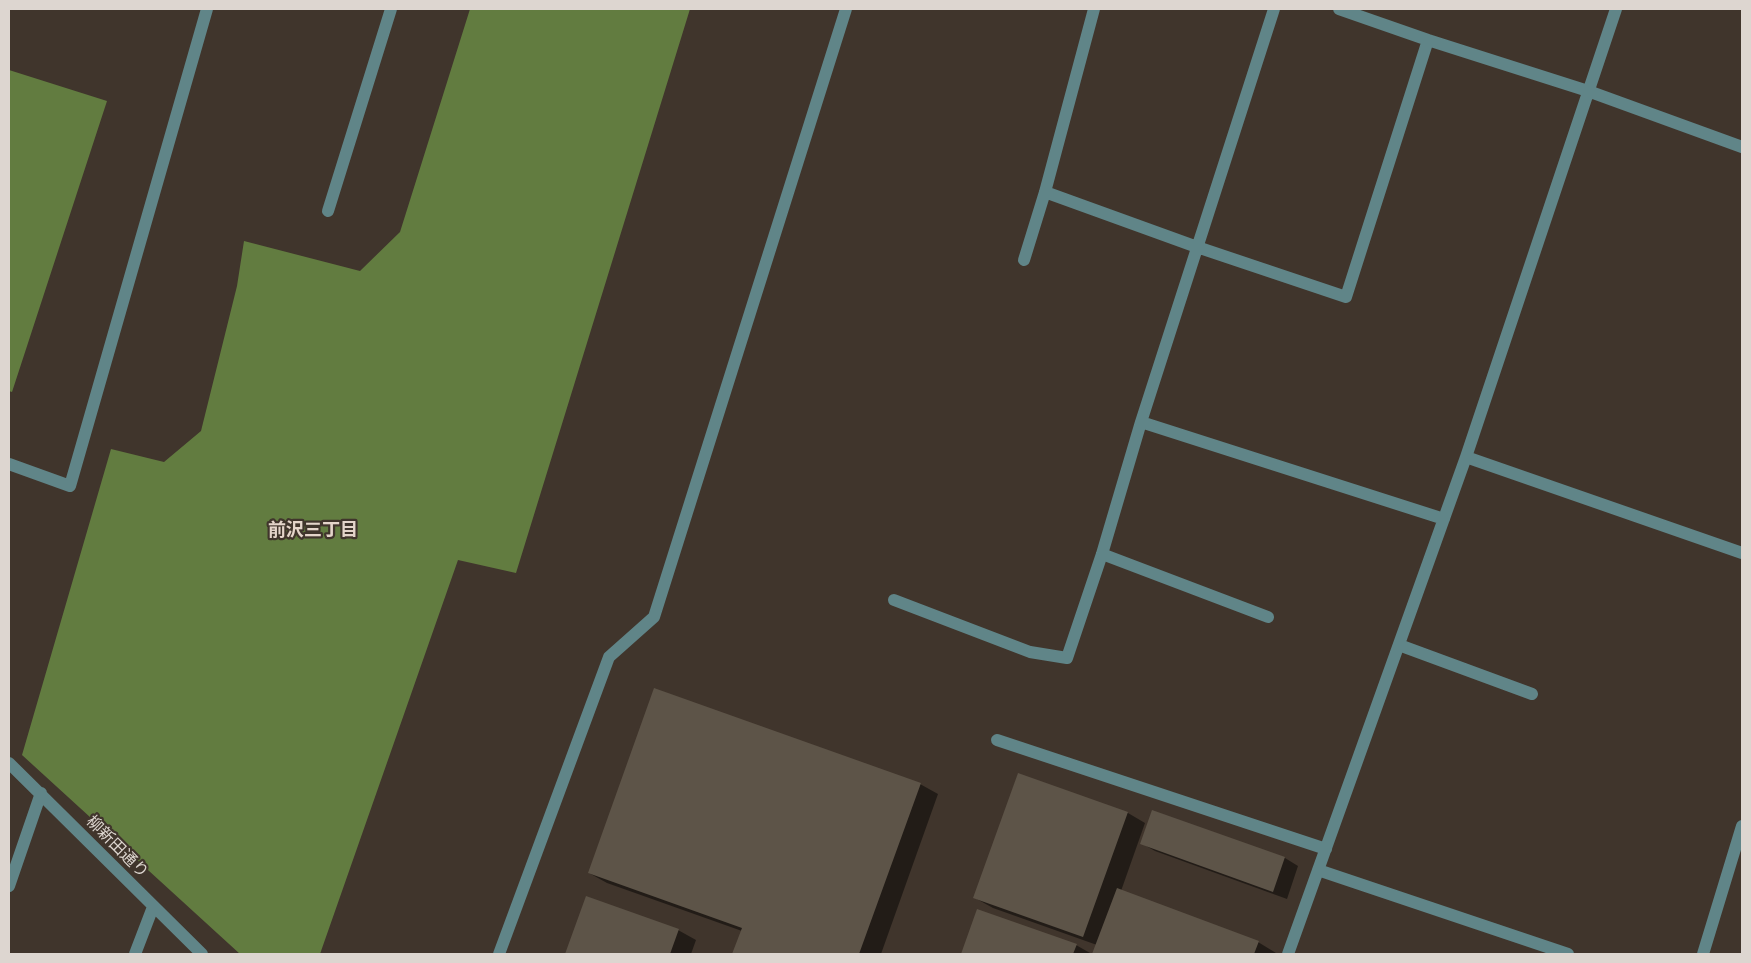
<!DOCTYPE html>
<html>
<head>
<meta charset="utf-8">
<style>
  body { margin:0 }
  #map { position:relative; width:1751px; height:963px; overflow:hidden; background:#40352c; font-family:Montserrat,sans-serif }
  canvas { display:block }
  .frame { position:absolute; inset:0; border:10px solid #ddd6d0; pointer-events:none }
</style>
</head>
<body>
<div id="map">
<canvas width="1751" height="963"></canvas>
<div class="frame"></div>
</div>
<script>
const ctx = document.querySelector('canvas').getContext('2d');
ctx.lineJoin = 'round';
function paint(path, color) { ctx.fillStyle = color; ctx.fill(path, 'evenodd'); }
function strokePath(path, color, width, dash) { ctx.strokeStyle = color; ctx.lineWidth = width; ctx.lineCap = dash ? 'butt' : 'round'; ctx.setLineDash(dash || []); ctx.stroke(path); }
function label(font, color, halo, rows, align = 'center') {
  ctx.font = font + ' Montserrat,"Noto Sans JP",sans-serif'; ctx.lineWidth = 4.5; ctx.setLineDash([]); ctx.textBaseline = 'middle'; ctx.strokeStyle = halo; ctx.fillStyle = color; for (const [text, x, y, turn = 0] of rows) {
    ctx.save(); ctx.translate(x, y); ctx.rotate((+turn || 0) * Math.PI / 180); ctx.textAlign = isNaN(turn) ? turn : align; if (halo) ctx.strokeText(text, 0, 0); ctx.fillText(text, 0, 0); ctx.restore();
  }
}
const forest = new Path2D(`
  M470,9H690L516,573L458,560L320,954H240L22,755L111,449L164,462L201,431L237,286L244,241L360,271L400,232Z
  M9,70L107,101L12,392L9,391Z`);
const shadow = new Path2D(`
  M1018,774L1128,813L1145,823L1121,891L1258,942L1276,953V954H1094L1097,945L993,908L975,898Z
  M920,784L938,794L881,954H734L742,931L607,883L589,873Z
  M1153,811L1285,858L1298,866L1287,899L1155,851L1141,843Z
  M586,898L678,930L696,940L691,954H566Z
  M977,911L1076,945L1090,953V954H962Z`);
const building = new Path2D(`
  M654,688L921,783L859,954H732L742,928L588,873Z
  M1018,773L1128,812L1083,937L973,898Z
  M1152,810L1285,857L1273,892L1140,844Z
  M1117,888L1259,941L1254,954H1092Z
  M586,896L679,929L670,954H565Z
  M977,909L1077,944L1073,954H961Z`);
const minor = new Path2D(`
  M1339,9L1428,40L1588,91L1742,147
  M1045,192L1197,247L1346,297L1428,40
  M328,211L391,9
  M1024,260L1045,192L1094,9
  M1141,422L1444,519
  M1466,457L1742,553
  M9,464L70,486L207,9
  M1102,554L1268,617
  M894,600L1030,652L1067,658L1102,554L1141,422L1274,9
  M1399,645L1532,694
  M997,740L1326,849
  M9,763L202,954
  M1318,870L1568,954
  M9,886L41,793
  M135,954L153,907
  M499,954L609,657L654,617L846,9
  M1288,954L1466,457L1616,9
  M1703,954L1742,826`);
const streetNames = [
  ["柳新田通り",117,847,45]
];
const neighbourhoodNames = [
  ["前沢三丁目",313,531]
];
paint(forest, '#627c40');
paint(shadow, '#0007');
paint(building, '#5d5448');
strokePath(minor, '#608588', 12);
label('16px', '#ddd6d0', '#40352c', streetNames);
label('bold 18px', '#e4d5ca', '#40352c', neighbourhoodNames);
</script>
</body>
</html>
